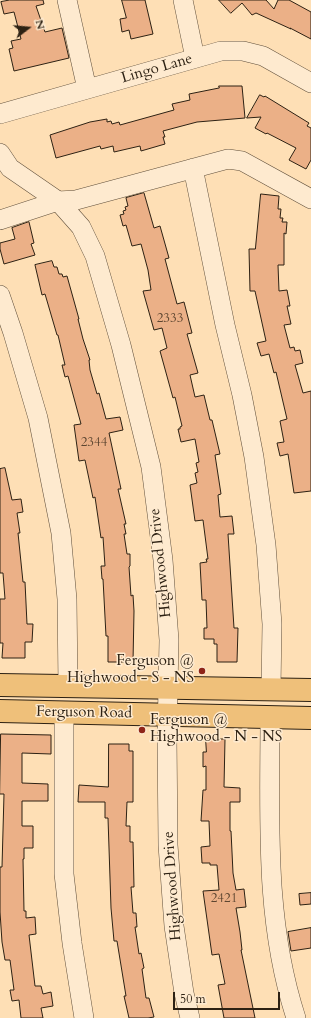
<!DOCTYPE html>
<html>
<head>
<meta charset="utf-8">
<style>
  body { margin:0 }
  #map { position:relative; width:311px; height:1018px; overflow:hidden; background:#fedfb5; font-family:Cardo,serif }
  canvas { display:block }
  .north { position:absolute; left:8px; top:8px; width:40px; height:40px; -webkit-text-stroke:3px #feeacf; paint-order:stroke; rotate:74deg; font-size:11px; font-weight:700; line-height:16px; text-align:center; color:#2d2113 }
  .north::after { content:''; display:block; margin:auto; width:14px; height:18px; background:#2d2113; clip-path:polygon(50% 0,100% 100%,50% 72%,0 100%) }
  .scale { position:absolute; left:173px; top:992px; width:107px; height:18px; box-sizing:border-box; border:2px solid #2d2113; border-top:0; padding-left:5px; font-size:12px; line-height:14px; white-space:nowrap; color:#2d2113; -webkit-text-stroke:3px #feeacf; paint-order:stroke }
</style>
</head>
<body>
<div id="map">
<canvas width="311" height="1018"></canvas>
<div class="north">N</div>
<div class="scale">50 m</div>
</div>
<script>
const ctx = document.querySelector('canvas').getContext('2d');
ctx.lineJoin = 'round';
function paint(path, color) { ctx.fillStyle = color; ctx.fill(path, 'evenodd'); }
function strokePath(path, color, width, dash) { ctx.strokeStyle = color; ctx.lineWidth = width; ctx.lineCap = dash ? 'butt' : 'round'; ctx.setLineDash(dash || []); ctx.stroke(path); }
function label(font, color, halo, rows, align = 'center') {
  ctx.font = font + ' Cardo,serif'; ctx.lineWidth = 3; ctx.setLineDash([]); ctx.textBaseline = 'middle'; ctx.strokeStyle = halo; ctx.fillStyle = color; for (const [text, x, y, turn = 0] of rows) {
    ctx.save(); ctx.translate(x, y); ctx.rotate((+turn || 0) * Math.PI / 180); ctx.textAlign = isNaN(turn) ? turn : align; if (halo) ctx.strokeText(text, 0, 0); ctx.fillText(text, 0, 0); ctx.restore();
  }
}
const building = new Path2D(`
  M10,0H43L44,4L36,6L45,32L62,28L69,58L14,71L9,49L13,48L11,41L21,39L14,12L4,14L1,2Z
  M122,0H145L153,34L131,39L129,30L122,32L120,19L126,18Z
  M219,0H266L274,9L278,0H289L311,12V39L290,28L291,29L256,13L252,15L242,3L231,13Z
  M219,86H242L245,118L197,122L163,131L165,137H163L165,144L141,151L140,146L114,152L113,146L101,149L100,146L56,158L50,135L90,122L107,119V122L111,121L112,124L119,122L120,125L174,110L172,104L190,100L189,94L219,88Z
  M260,95L264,97L265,96L309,123L307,126L311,128V160L306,169L289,160L296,148L267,133L266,134L255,128L261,117L247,118Z
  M144,193L154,228L160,226L169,258L165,259L177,304L184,302L192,333L187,334L198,373L190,375L195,397L204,395L210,420H212L220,454L215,455L221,494L218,495L220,517L232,516L234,534H228L234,628H238L237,662H217V644H214V639H204V628H207L206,600H202L200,563L207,562L206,559H208L203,520L195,521L190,485L197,483L195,473L198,472L196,463L199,462L195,439L181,442L178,429H180V427L182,426L175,397L173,398L160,351L167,348L162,328L154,330L143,291L151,290L148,270L141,244L132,246L126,225L123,226L120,215L124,214L123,211L126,210L125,207L128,206L126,198Z
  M261,194L279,196L278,209H281L280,218H283L282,222H287L286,234L284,233V265H278L279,291L287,290L290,306H287L291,324L284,325L290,348L294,347L295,351L300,350L303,363L295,365L303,393L311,391V491L294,493L288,454L280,456L277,443L284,442L280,421L287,419L276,372L274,373L269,354L261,356L257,343L266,341L255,291H250L249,249H255Z
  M29,222L34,243L31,244L35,255L4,264L0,249V243L15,239L12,228Z
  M52,261L54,267H57L59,274H62L63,277L67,276L79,319H78L83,339L90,360H89L90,370L97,394L99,393L106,419L120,417L123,430L109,433L121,489H118L126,524H124L126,534H124L127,554H130V566L129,567L131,596L133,595L134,611L133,662H108V636H106L103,579H102L101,566H105L103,537L101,538L95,497L93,498L85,460L79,461L74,425L81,424L68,376L65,377L62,365H65L58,335H57L45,294L42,295L35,265Z
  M5,468L12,500L21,499L23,512L17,513L20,533H18L23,582H25L27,624H33L32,642H25V658H2L3,643H0V599H5L3,573H0V469Z
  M1,734L51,735V754L22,753V783L48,784V801H22V826H33V848H24V859H23L24,911H26V918L35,917L36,934L29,935L35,986H41L43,994L51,992L53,1006L41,1008L43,1018H21L19,1000L12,1001L10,990H14L10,960H5L2,942L0,912V867H2L4,794H0Z
  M206,739H225L224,787L240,788V802H230V831H231L233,873L236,890L244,889L246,907L236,908L240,932L242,950H241L255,1018H224L218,985L225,984L219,954L212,955L203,891L219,890L217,865H210V863H202L201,847L210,846L209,821H201L203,790H206V766L203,767V752H206Z
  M109,744H129V751H133V802H127L126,826H130V842H133L134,887H131L133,913H136L137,927H135L139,954L141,953L144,968L142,969L146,998H149L154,1017L148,1018H129L124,996H126L117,941H114L111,908L108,818H105V802H78L79,785L108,787Z
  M311,893V904L300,905L299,894Z
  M311,928V948L291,951L288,932Z`);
const minor = new Path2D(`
  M67,0L87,89
  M183,0L195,58
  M0,114L221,51H243L263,56L311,83
  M0,153L10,168L58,201L81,227L95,256L121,345L151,467L163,560L169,640L167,737L168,845L174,926L184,993L190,1018
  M193,168L225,325L242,395L254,457L266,545L272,624L271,689
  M0,220L58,201L76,200L228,159L242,161L311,199
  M0,295L13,333L38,418L61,533L67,599L68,686
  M64,713V874L72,943L84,1018
  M270,717C270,819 264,920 296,1018`);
const major = new Path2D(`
  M0,685L311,690
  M0,711L311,718`);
const markers = [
  [202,671,4,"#8f2418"],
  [142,730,4,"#8f2418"]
];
const numberNames = [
  ["2333",170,319],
  ["2344",94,443],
  ["2421",224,899]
];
const streetNames = [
  ["Lingo Lane",157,69,-16],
  ["Highwood Drive",161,563,-96],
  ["Ferguson Road",84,713,1],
  ["Highwood Drive",173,886,-94]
];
const poiNames = [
  ["Ferguson @",194,662],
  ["Highwood - S - NS",194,679],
  ["Ferguson @",150,721,"left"],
  ["Highwood - N - NS",150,738,"left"]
];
paint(building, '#ebb087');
strokePath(building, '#2d2113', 1);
strokePath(minor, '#61503c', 20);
strokePath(major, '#2d2113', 24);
strokePath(minor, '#feeacf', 19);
strokePath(major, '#efc07a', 22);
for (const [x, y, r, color] of markers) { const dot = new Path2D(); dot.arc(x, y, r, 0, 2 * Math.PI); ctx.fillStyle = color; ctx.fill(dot); strokePath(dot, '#feeacf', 1.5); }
label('13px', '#5c4530', null, numberNames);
label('15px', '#2d2113', '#feeacf', streetNames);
label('15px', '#2d2113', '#feeacf', poiNames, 'right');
</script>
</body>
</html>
